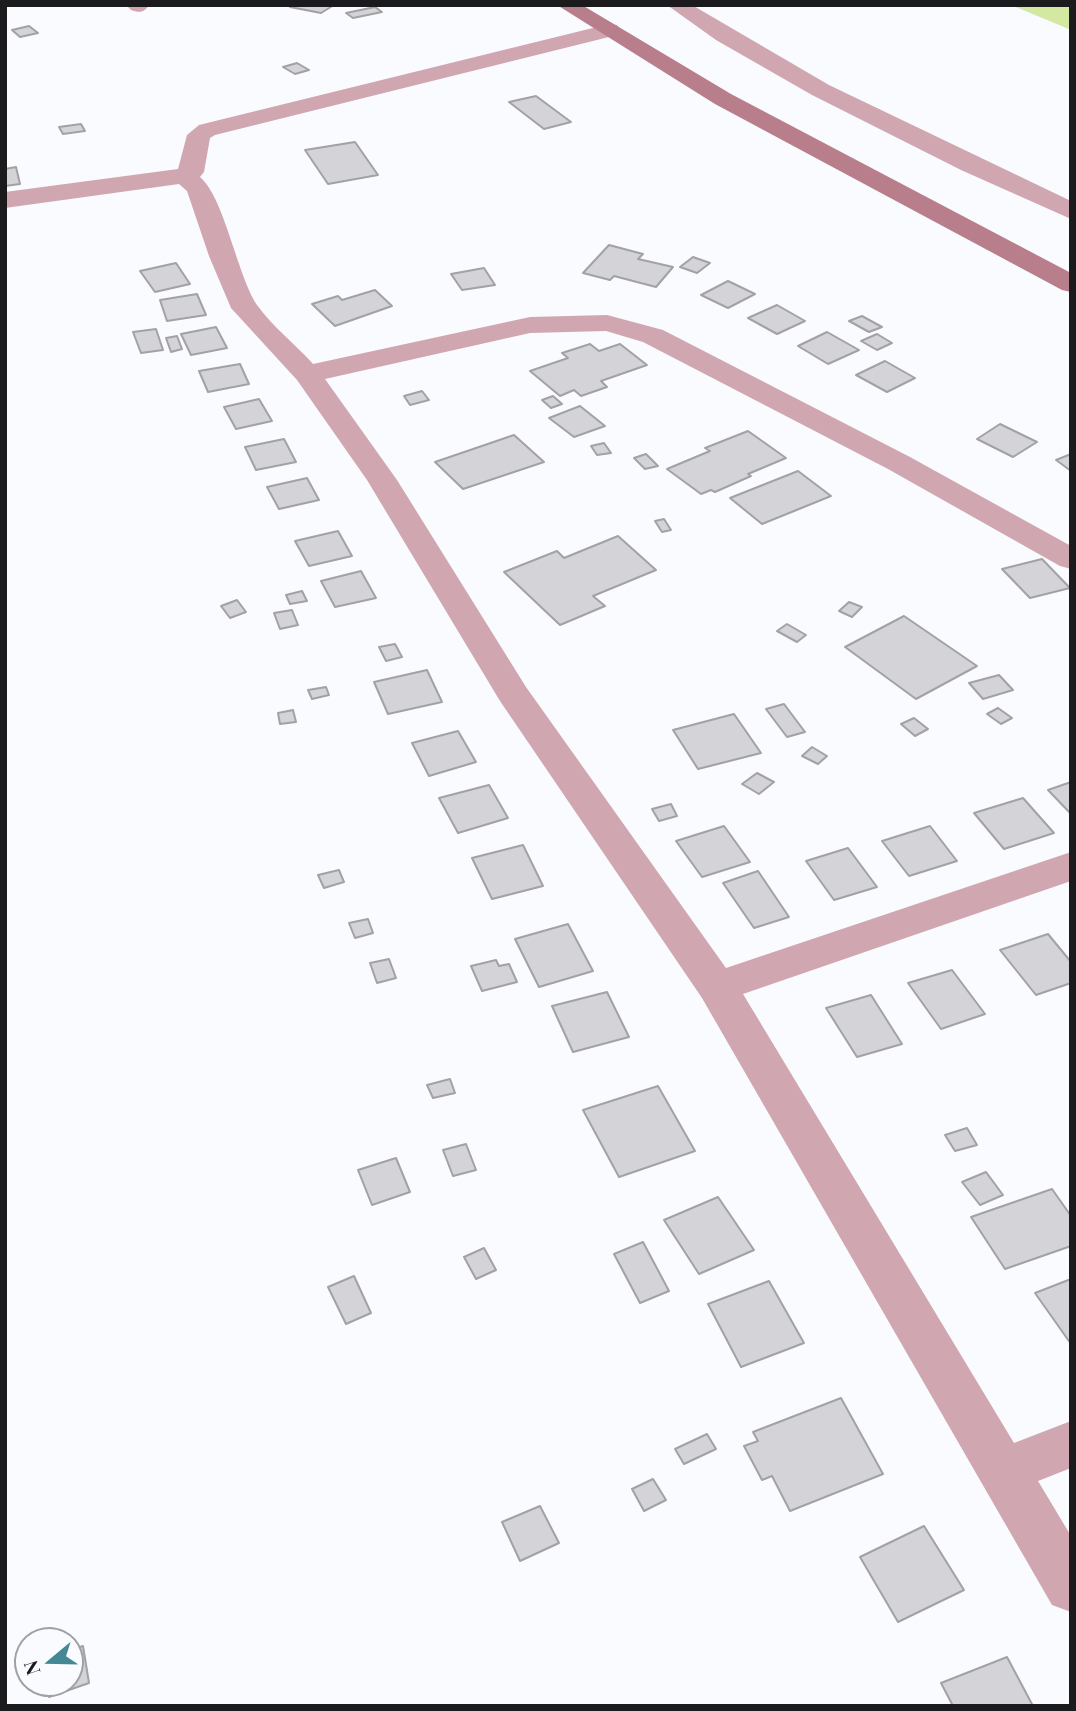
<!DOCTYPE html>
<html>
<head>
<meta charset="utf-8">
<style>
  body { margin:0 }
  #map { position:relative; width:1076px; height:1711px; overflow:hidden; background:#f9fbff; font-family:"Playfair Display",serif }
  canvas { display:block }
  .frame { position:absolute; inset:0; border:7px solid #1b1b1d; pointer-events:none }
  .north { position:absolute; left:14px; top:1627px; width:70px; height:70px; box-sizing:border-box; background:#f9fbff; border:2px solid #a0a1a5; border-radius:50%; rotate:251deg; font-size:19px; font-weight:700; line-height:28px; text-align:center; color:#1b1b1d }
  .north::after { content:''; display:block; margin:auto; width:24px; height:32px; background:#438894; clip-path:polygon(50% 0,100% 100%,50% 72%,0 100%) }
</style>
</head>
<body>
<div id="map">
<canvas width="1076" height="1711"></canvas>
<div class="frame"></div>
<div class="north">N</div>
</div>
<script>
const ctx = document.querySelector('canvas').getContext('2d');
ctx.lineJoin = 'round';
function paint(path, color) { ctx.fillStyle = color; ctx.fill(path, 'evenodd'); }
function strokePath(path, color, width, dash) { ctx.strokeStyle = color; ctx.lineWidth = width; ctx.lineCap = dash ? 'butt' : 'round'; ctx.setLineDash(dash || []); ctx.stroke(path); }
const green = new Path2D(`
  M1011,5H1071V30Z`);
const building = new Path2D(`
  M292,5H334L321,13L290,7Z
  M375,7L382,12L353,18L346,13Z
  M29,26L38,33L20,37L12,30Z
  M297,63L309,70L295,74L283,67Z
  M536,96L571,122L544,129L509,102Z
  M81,124L85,131L63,134L59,127Z
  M355,142L378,175L328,184L305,150Z
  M16,167L20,184L5,186V169Z
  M609,245L643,254L638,259L673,267L656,287L614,276L610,280L583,273Z
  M693,257L710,263L697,273L680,267Z
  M176,263L190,284L155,292L140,271Z
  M484,268L495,285L462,290L451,274Z
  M728,281L755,294L728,308L701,295Z
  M375,290L392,306L335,326L312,304L338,296L342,300Z
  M197,294L206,315L167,321L160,300Z
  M777,305L805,321L777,334L748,318Z
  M862,316L882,327L869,332L849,321Z
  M216,327L227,348L191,355L181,334Z
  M156,329L163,350L141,353L133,332Z
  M827,332L859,350L828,364L798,346Z
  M877,334L892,343L877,350L861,341Z
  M177,336L182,349L171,352L166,338Z
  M590,344L599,351L620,344L647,365L601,381L607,387L581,396L574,390L560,396L530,371L568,358L562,353Z
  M885,361L915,378L887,392L856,375Z
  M240,364L249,384L208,392L199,371Z
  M422,391L429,400L410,405L404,396Z
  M553,396L562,404L551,408L542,400Z
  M259,399L272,421L236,429L224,407Z
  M580,406L605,426L574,437L549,418Z
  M1000,424L1037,442L1013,457L977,439Z
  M748,431L786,458L748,474L751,476L715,492L711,490L701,494L667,469L710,451L705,448Z
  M514,435L544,462L463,489L435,462Z
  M284,439L296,462L256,470L245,447Z
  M604,443L611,453L597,455L591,446Z
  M646,454L658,466L645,469L634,458Z
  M1071,454V471L1056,460Z
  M798,471L831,496L762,524L730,498Z
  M307,478L319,500L279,509L267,487Z
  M664,519L671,530L662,532L655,521Z
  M338,531L352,556L309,566L295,541Z
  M618,536L656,570L593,596L605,606L560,625L504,572L557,551L564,558Z
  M1042,559L1070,588L1030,598L1002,569Z
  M361,571L376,598L335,607L321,581Z
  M302,591L307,601L290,604L286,595Z
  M237,600L246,612L230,618L221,606Z
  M849,602L862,607L852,617L839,611Z
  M292,610L298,625L280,629L274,613Z
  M904,616L977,666L916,699L845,647Z
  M787,624L806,635L797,642L777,631Z
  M395,644L402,657L386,661L379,647Z
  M427,670L442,702L388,714L374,682Z
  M999,675L1013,690L983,699L969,683Z
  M326,687L329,695L312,699L308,690Z
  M784,704L805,732L787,737L766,709Z
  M998,708L1012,718L1001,724L987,714Z
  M293,710L296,722L280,724L278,713Z
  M734,714L761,753L698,769L673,730Z
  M914,718L928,729L915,736L901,724Z
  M458,731L476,762L429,776L412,743Z
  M812,747L827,756L818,764L802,756Z
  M757,773L774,782L759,794L742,784Z
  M1071,782V814L1048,790Z
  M489,785L508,818L458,833L439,798Z
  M1023,798L1054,833L1004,849L974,813Z
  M671,804L677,816L659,821L652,809Z
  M724,826L750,862L702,877L676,841Z
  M930,826L957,861L909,876L882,841Z
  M523,845L543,886L492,899L472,858Z
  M848,848L877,887L834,900L806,861Z
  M339,870L344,882L324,888L318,875Z
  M758,871L789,917L754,928L723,883Z
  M368,919L373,933L355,938L349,923Z
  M568,924L593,971L539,987L515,939Z
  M1048,934L1071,962V983L1036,995L1000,950Z
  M389,959L396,978L377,983L370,963Z
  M496,960L499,966L509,964L517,982L482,991L471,966Z
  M952,970L985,1014L941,1029L908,983Z
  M607,992L629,1037L573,1052L552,1006Z
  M871,995L902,1044L857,1057L826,1008Z
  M450,1079L455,1093L433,1098L427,1085Z
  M658,1086L695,1151L619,1177L583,1110Z
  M967,1128L977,1145L955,1151L945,1135Z
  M466,1144L476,1170L453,1176L443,1150Z
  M396,1158L410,1192L372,1205L358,1170Z
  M986,1172L1003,1195L980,1205L962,1182Z
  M1052,1189L1071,1216V1246L1005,1269L971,1217Z
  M718,1197L754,1250L699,1274L664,1220Z
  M643,1242L669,1291L640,1303L614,1254Z
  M484,1248L496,1270L476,1279L464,1257Z
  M354,1276L371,1313L346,1324L328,1287Z
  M1071,1279V1344L1035,1293Z
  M769,1281L804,1343L741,1367L708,1304Z
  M841,1398L883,1474L790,1511L772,1476L762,1480L744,1446L758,1441L753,1432Z
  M707,1434L716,1449L684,1464L675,1449Z
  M653,1479L666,1500L644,1511L632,1489Z
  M540,1506L559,1543L520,1561L502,1522Z
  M924,1526L964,1590L898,1622L860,1557Z
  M83,1646L89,1683L49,1697L47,1683H70V1650Z
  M1007,1657L1033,1706H953L941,1683Z`);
const minor = new Path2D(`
  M149,5C144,13 139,13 131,10L127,6Z
  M667,5H692L829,85L1071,201V219L961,170L812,95L716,40Z
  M609,24L617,25L620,30L617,35L215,135L210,138L204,172L200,177C224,197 237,274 257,305C272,326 296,345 313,364L530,317L607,315L663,330L910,457L1071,546V569L1060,566L888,469L643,342L606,331L530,333L325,379L397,480L526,687L726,968L1071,852V881L743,994L1014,1443L1071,1421V1468L1038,1481L1071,1536V1612L1052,1605L702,998L500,701L367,480L297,380L231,308L209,256L187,191L179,184L5,208V192L178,169L187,135L199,125Z`);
const secondary = new Path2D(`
  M557,5H582L731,94L1071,273V292L1062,290L715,104Z`);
paint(green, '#d3e9a2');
paint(building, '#d4d4d8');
strokePath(building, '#a2a2a6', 2);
paint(minor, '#d0a7b0');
paint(secondary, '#b87e8b');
</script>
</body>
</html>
